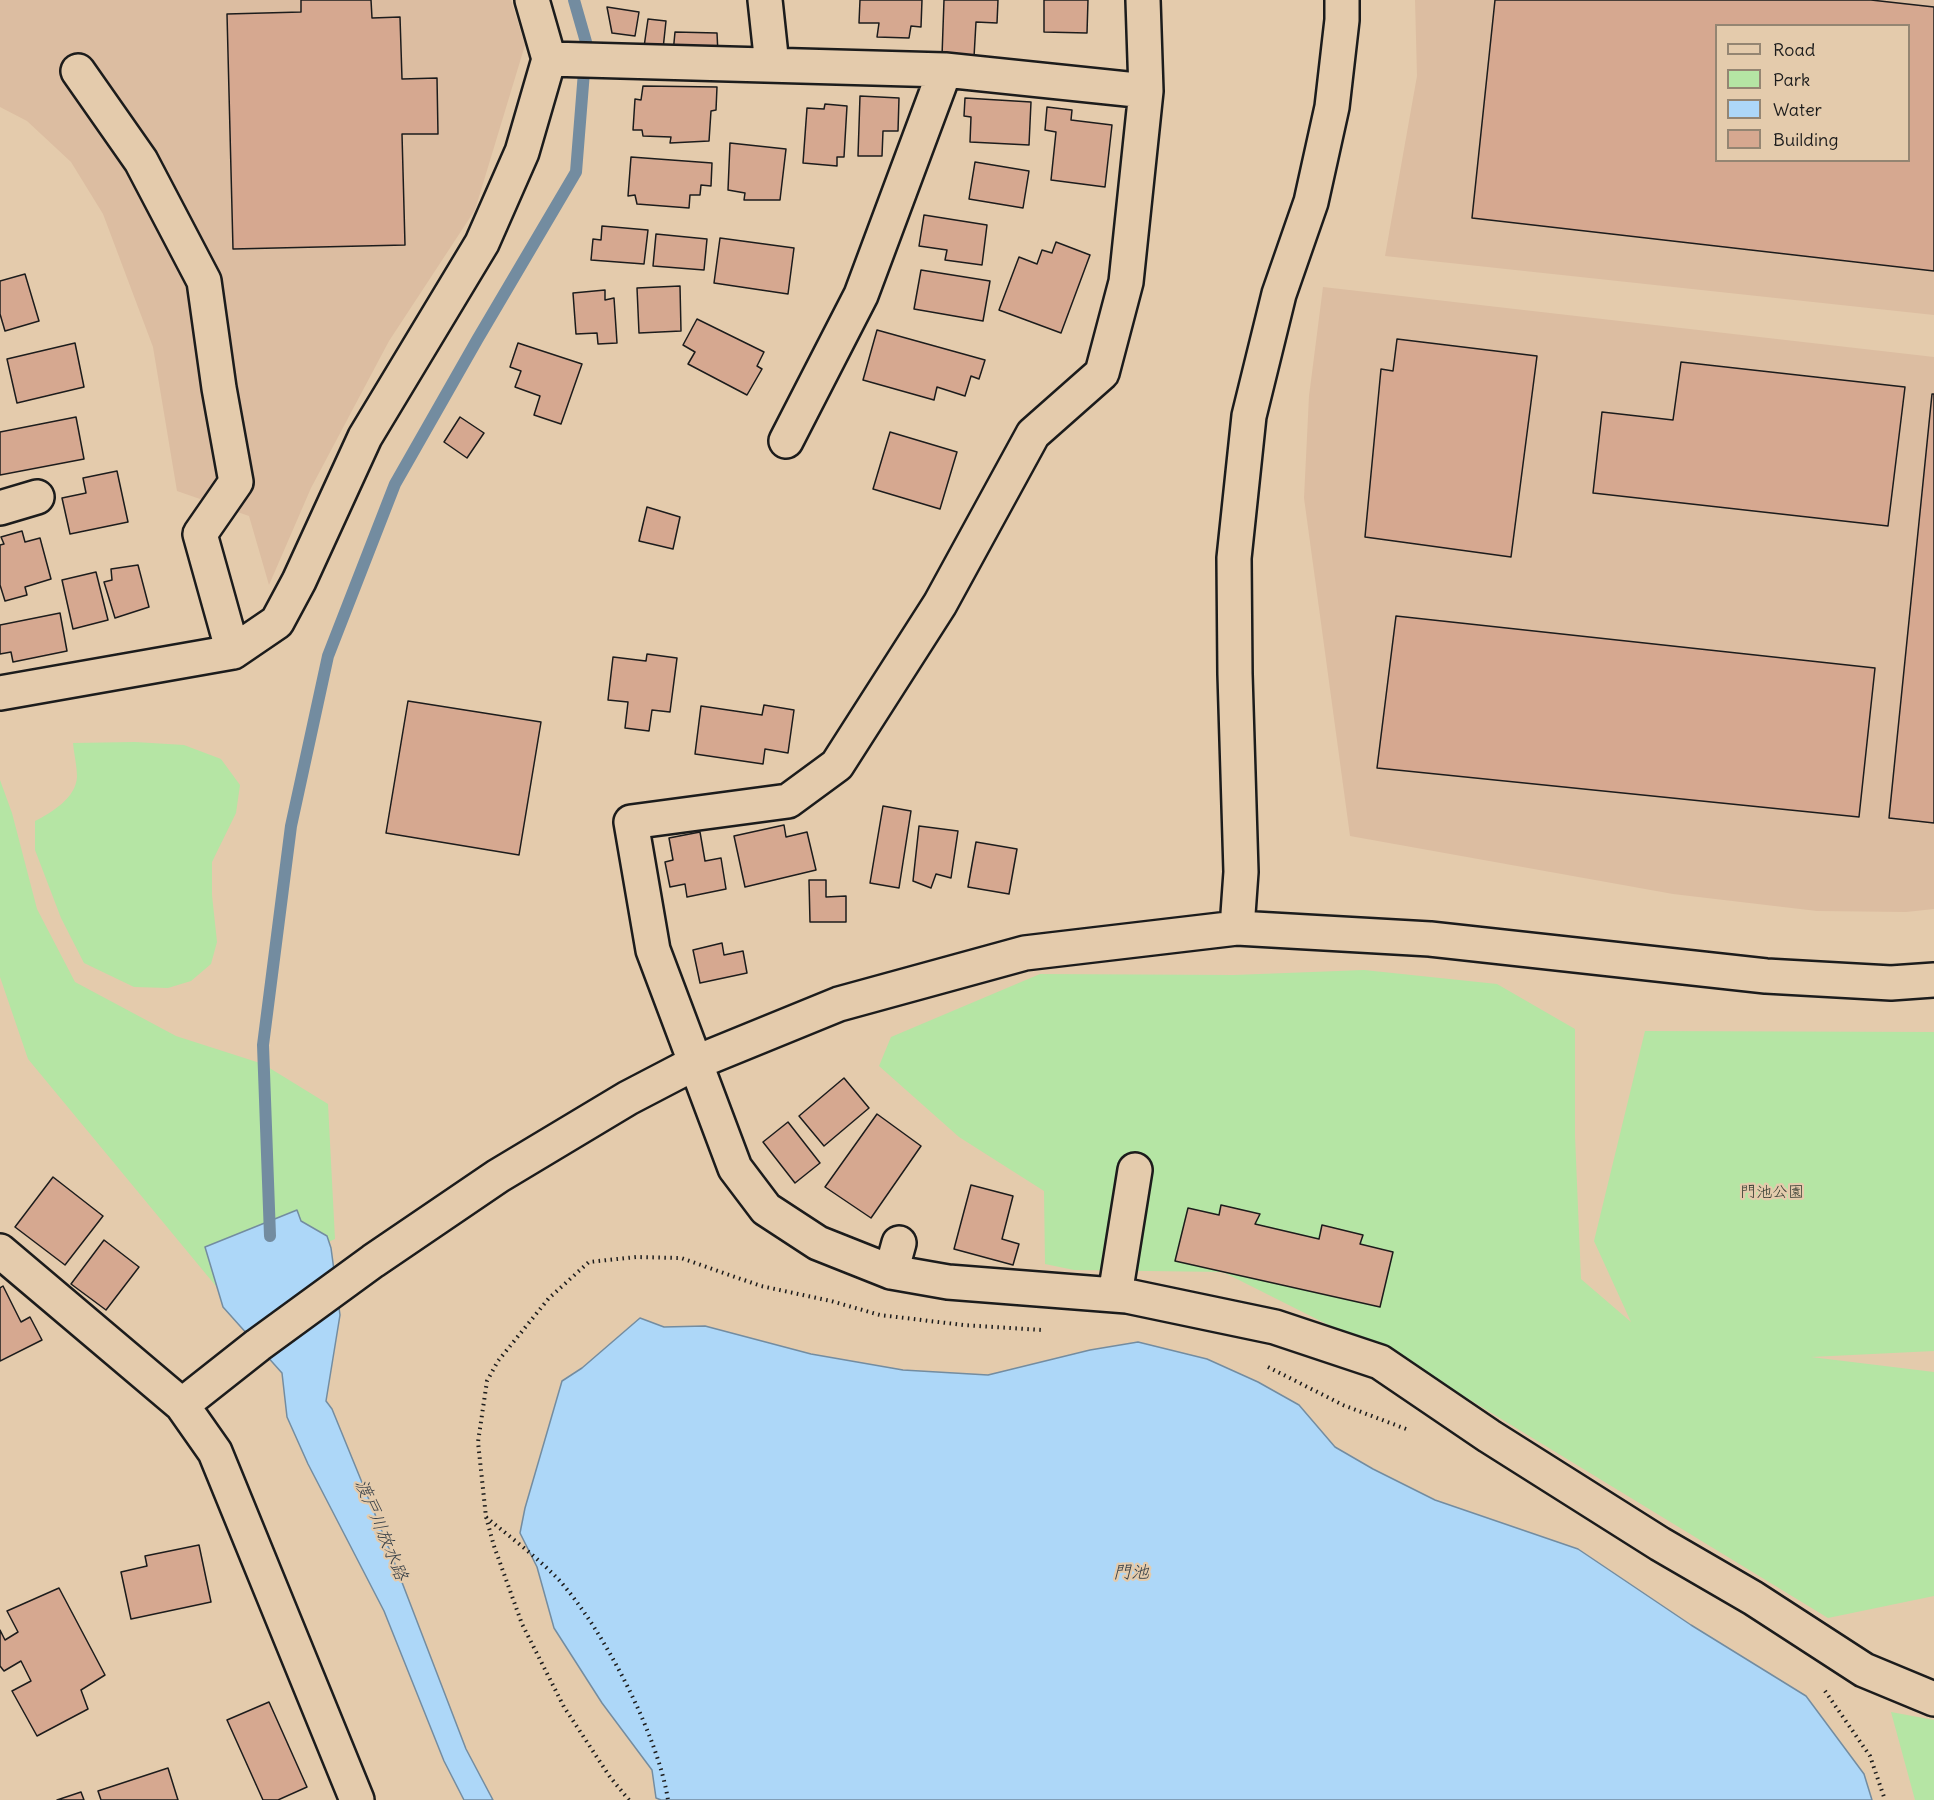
<!DOCTYPE html>
<html>
<head>
<meta charset="utf-8">
<style>
  body { margin:0 }
  #map { position:relative; width:1934px; height:1800px; overflow:hidden; background:#e4cbac; font-family:Delius,sans-serif }
  canvas { display:block }
  .legend { position:absolute; left:1715px; top:24px; width:195px; height:138px; box-sizing:border-box; background:#e4cbac; border:2px solid #948572; margin:0; padding:8px 10px; list-style:none; font-size:18px; color:#1c1c1c }
  .legend li { display:flex; align-items:center; gap:12px; height:30px }
  .legend b { width:30px; border:2px solid #948572 }
</style>
</head>
<body>
<div id="map">
<canvas width="1934" height="1800"></canvas>
<ul class="legend">
<li><b style="height:8px;background:#e4cbac"></b>Road</li>
<li><b style="height:16px;background:#b5e5a4"></b>Park</li>
<li><b style="height:16px;background:#add7f8"></b>Water</li>
<li><b style="height:16px;background:#d6a890"></b>Building</li>
</ul>
</div>
<script>
const ctx = document.querySelector('canvas').getContext('2d');
ctx.lineJoin = 'round';
function paint(path, color) { ctx.fillStyle = color; ctx.fill(path, 'evenodd'); }
function strokePath(path, color, width, dash) { ctx.strokeStyle = color; ctx.lineWidth = width; ctx.lineCap = dash ? 'butt' : 'round'; ctx.setLineDash(dash || []); ctx.stroke(path); }
function label(font, color, halo, rows, align = 'center') {
  ctx.font = font + ' Delius,"Klee One",sans-serif'; ctx.lineWidth = 4.5; ctx.setLineDash([]); ctx.textBaseline = 'middle'; ctx.strokeStyle = halo; ctx.fillStyle = color; for (const [text, x, y, turn = 0] of rows) {
    ctx.save(); ctx.translate(x, y); ctx.rotate((+turn || 0) * Math.PI / 180); ctx.textAlign = isNaN(turn) ? turn : align; if (halo) ctx.strokeText(text, 0, 0); ctx.fillText(text, 0, 0); ctx.restore();
  }
}
const built = new Path2D(`
  M0,0H511L525,45L475,210L389,341L311,488L269,585L249,516L177,491L153,347L103,214L71,162L27,121L0,107Z
  M1415,0H1934V315L1385,256L1417,76ZM1716,26H1908V160H1716Z
  M1323,287L1934,357V909L1906,912L1817,911L1673,894L1350,836L1304,498L1309,396Z`);
const green = new Path2D(`
  M135,742L184,745L221,759L240,785L236,813L212,862V895L217,942L211,964L191,981L168,988L134,987L84,963L61,918L35,850V821C51,813 76,798 77,777C77,766 74,754 73,743Z
  M0,780L12,813L37,909L75,982L176,1036L263,1064L328,1104L335,1239L220,1291L28,1059L0,977Z
  M1364,970L1497,984L1575,1029V1136L1581,1279L1631,1322L1594,1241L1645,1031L1934,1032V1351L1811,1357L1934,1372V1596L1828,1618L1434,1378L1223,1272L1074,1270L1045,1264L1044,1191L959,1137L879,1066L891,1037L1040,974L1234,975Z
  M1891,1712L1934,1720V1800H1915Z`);
const water = new Path2D(`
  M297,1210L301,1221L327,1236L331,1248L340,1315L326,1401L332,1409L390,1551L466,1749L493,1800H464L444,1761L384,1611L308,1464L287,1417L282,1373L223,1307L205,1247Z
  M640,1318L664,1327L705,1326L811,1354L903,1370L988,1375L1090,1350L1138,1342L1207,1359L1258,1382L1299,1405L1335,1447L1373,1469L1435,1500L1578,1549L1691,1625L1806,1696L1864,1774L1872,1800H661L656,1798L652,1770L602,1703L554,1628L537,1567L520,1533L525,1508L562,1381L582,1368Z`);
const stream = new Path2D(`
  M574,0L586,42
  M270,1236L263,1045L291,826L328,656L395,484L477,340L576,172L584,72`);
const building = new Path2D(`
  M301,0H371L372,18L400,17L402,79L437,78L438,134H402L405,245L233,249L227,14L301,12Z
  M860,0H922L921,27L911,26L909,38L877,37L879,23H859Z
  M944,0H998L997,23L976,22L974,57L942,56Z
  M1044,0H1088L1087,33L1044,32Z
  M1495,0H1871L1934,7V271L1472,218ZM1716,26H1908V160H1716Z
  M607,7L639,12L635,36L612,33Z
  M648,19L666,21L663,49L644,47Z
  M675,32L717,33L718,54L673,53Z
  M643,86L717,87L716,110L711,111L709,141L670,143L671,137L643,136L642,130H633L635,99L641,100Z
  M860,96L899,98L898,131H883L882,156H858Z
  M965,98L1031,102L1029,145L970,142L971,117L964,116Z
  M825,104L847,106L844,157H837V166L803,163L807,108L824,109Z
  M1047,107L1072,110L1071,120L1112,125L1105,187L1051,180L1056,132L1045,130Z
  M730,143L786,149L780,200H744L745,193L728,190Z
  M631,157L712,163L711,186L701,185L700,195H690L689,208L637,204L635,195L628,196Z
  M975,162L1029,171L1023,208L969,199Z
  M924,215L987,225L982,265L945,260L947,250L919,246Z
  M602,226L648,230L644,264L591,260L593,239L601,240Z
  M656,234L707,239L704,270L653,266Z
  M720,238L794,248L788,294L714,283Z
  M1056,242L1090,255L1061,333L999,310L1019,257L1037,264L1042,250L1052,253Z
  M921,270L990,281L983,321L914,309Z
  M25,274L39,321L5,331L0,314V281Z
  M680,286L681,331L639,333L637,288Z
  M605,290V300L614,298L617,343L598,344L597,333L576,334L573,293Z
  M697,319L764,352L757,366L762,369L747,395L688,364L695,352L683,345Z
  M877,330L985,360L979,379L971,376L965,396L937,387L934,400L863,380Z
  M1397,339L1537,356L1511,557L1365,537L1381,369L1393,371Z
  M75,343L84,387L17,403L7,359Z
  M518,343L582,364L561,424L534,415L540,396L515,387L521,371L510,367Z
  M1681,362L1905,387L1888,526L1593,493L1602,412L1673,420Z
  M1932,394H1934V823L1889,818Z
  M76,417L84,459L0,475V432Z
  M460,417L484,433L467,458L444,442Z
  M890,432L957,452L940,509L873,489Z
  M117,471L128,522L70,534L62,498L86,493L83,478Z
  M647,507L680,517L673,549L639,541Z
  M22,531L25,542L40,538L51,579L25,587L27,595L5,601L0,585V545L4,544L1,537Z
  M138,565L149,607L115,618L104,582L112,580L111,569Z
  M96,572L108,620L73,629L62,580Z
  M60,613L67,651L13,662L11,652L0,654V625Z
  M1396,616L1875,668L1859,817L1377,768Z
  M647,654L677,658L670,712L652,710L649,731L625,728L628,702L608,700L613,657L646,661Z
  M408,701L541,722L519,855L386,833Z
  M764,705L794,710L788,753L765,749L763,764L695,754L701,706L762,715Z
  M883,806L911,811L899,888L870,883Z
  M784,825L786,837L807,832L816,870L745,887L734,836Z
  M919,826L958,831L951,878L936,874L931,888L913,881Z
  M700,832L705,861L721,858L726,889L687,897L685,884L670,887L665,862L673,860L669,838Z
  M976,842L1017,849L1009,894L968,887Z
  M809,880H826V897L846,896V922H810Z
  M722,943L724,955L743,951L747,973L700,983L693,950Z
  M844,1078L869,1108L824,1146L799,1116Z
  M877,1114L921,1146L871,1218L825,1187Z
  M788,1122L820,1163L795,1183L763,1142Z
  M53,1177L103,1216L65,1265L15,1227Z
  M971,1185L1013,1196L1002,1239L1019,1244L1013,1265L954,1249Z
  M1221,1205L1260,1214L1255,1224L1319,1239L1322,1225L1363,1235L1360,1244L1393,1252L1380,1307L1175,1261L1188,1208L1219,1215Z
  M104,1240L139,1267L106,1310L71,1284Z
  M3,1286L21,1322L30,1317L42,1340L0,1361V1288Z
  M199,1545L211,1602L131,1619L121,1572L147,1566L145,1556Z
  M59,1588L105,1675L81,1690L88,1709L37,1736L12,1691L31,1681L21,1661L4,1671L0,1666V1630L5,1640L18,1632L7,1611Z
  M269,1702L307,1787L278,1800H263L227,1720Z
  M168,1768L178,1800H101L98,1791Z
  M81,1792L84,1800H57Z`);
const path = new Path2D(`
  M1268,1367L1343,1405L1406,1429
  M486,1517C510,1537 537,1557 559,1580C603,1629 658,1735 668,1800
  M1825,1691L1870,1756L1885,1800
  M629,1800L610,1777L564,1707L522,1624L494,1546L486,1517L478,1442L487,1381L498,1361L549,1298L589,1262L636,1257L681,1258L761,1286L831,1301L880,1315L963,1325L1042,1330`);
const minor = new Path2D(`
  M765,0L772,65
  M1143,0L1146,91L1126,282L1102,373L1033,434L940,604L837,765L788,801L631,822L653,950L735,1168L766,1209L818,1243L891,1272L948,1282L1127,1296L1275,1327L1380,1362L1489,1436L1660,1544L1753,1598L1864,1670L1934,1699
  M549,59L945,70L1146,91
  M78,71L141,161L204,281L219,388L236,482L200,534L233,652
  M786,441L861,295L945,70
  M0,508L37,497
  M0,693L233,652L277,622L299,581L365,437L482,243L522,152L549,59L532,0
  M1237,928L1241,872L1235,674L1234,558L1249,416L1279,294L1311,202L1332,107L1342,20V0
  M0,1251L182,1405L215,1452L357,1800
  M891,1272L899,1243
  M1115,1295L1135,1170
  M182,1405L258,1345L373,1261L498,1176L628,1098L697,1062L839,1004L1025,953L1237,928L1430,939L1766,976L1891,983L1934,980`);
const parkNames = [
  ["門池公園",1772,1192]
];
const waterNames = [
  ["渡戸川放水路",381,1530,67],
  ["門池",1131,1573]
];
paint(built, '#dcbda1');
paint(green, '#b5e5a4');
paint(water, '#add7f8');
strokePath(water, '#738ca0', 1.5);
strokePath(stream, '#738ca0', 12);
paint(building, '#d6a890');
strokePath(building, '#1c1c1c', 1.5);
strokePath(minor, '#1c1c1c', 38);
strokePath(path, '#1c1c1c', 4, [1.5, 4.5]);
strokePath(minor, '#e4cbac', 33);
label('16px', '#333a30', '#e4cbac', parkNames);
label('italic 18px', '#394148', '#e4cbac', waterNames);
</script>
</body>
</html>
